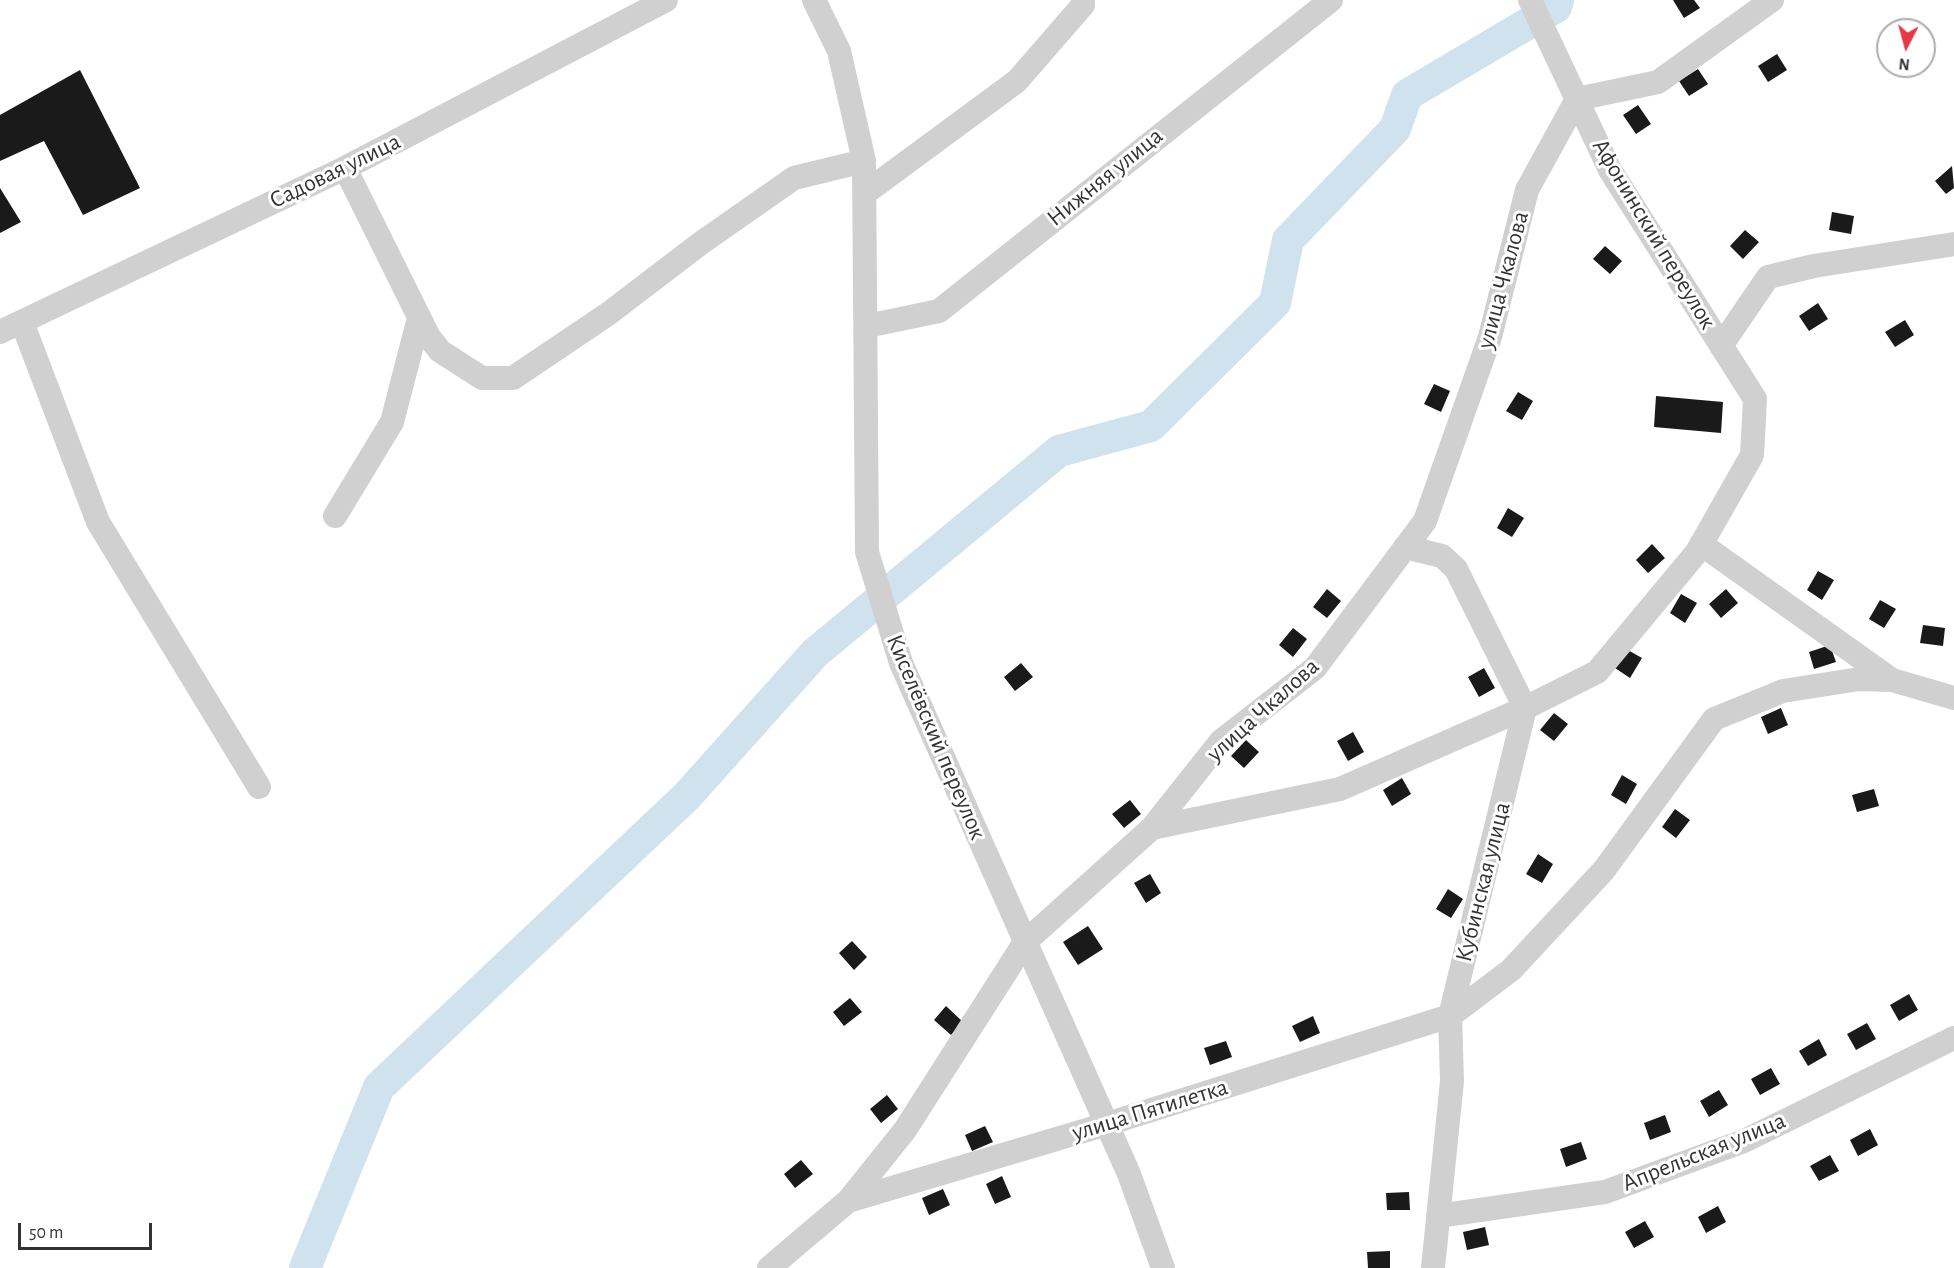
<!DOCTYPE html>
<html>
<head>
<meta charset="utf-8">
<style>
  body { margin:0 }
  #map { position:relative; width:1954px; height:1268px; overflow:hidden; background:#fff; font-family:"Alegreya Sans",sans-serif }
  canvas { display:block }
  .north { position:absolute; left:1876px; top:18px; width:60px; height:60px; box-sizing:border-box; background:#fff; border:2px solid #adadad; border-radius:50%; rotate:186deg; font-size:16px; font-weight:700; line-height:24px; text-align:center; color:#333 }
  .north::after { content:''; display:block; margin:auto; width:21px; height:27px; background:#e63946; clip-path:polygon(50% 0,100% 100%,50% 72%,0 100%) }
  .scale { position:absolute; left:18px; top:1223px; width:134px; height:27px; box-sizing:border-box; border:3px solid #333; border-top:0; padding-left:8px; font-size:18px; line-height:21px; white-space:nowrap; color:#333; -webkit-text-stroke:4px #fff; paint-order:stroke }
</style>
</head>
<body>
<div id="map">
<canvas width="1954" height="1268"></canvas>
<div class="north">N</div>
<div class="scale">50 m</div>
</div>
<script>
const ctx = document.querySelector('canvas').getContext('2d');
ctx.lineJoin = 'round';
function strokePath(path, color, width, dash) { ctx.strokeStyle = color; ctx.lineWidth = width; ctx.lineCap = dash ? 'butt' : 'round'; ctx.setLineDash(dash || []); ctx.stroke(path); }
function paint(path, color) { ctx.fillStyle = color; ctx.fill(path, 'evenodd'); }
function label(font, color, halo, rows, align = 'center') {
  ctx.font = font + ' "Alegreya Sans",sans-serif'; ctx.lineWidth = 6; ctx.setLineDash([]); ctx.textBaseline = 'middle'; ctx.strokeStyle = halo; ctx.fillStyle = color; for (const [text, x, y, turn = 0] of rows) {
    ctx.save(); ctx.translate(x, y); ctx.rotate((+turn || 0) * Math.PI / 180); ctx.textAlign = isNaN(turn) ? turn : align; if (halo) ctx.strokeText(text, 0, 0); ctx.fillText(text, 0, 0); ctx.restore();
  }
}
const river = new Path2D(`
  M305,1268L379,1087L687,796L815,653L1059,451L1151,426L1275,303L1288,240L1395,129L1407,95L1556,7L1558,0`);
const building = new Path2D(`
  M1673,0H1694L1700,8L1684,18Z
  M1777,54L1787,70L1768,82L1758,66Z
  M1698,69L1708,84L1689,96L1679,81Z
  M80,70L140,188L83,215L44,141L0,161V115Z
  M1638,105L1651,124L1636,134L1623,115Z
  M1952,166L1954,188L1946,194L1935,181Z
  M0,188L21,222L0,233Z
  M1832,212L1854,216L1851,234L1829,230Z
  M1745,230L1759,242L1743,259L1730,246Z
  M1605,246L1622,261L1610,274L1593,259Z
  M1818,303L1828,319L1809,331L1799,316Z
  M1905,320L1914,335L1895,347L1885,332Z
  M1434,384L1450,391L1441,412L1424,404Z
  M1518,392L1533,401L1522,420L1506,411Z
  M1656,396L1723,402L1721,433L1654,427Z
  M1508,508L1524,518L1512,537L1497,528Z
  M1652,544L1665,558L1648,573L1636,560Z
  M1818,571L1834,580L1822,600L1807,590Z
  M1327,589L1341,601L1327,618L1313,607Z
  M1726,589L1738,603L1721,618L1709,604Z
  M1681,594L1697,603L1685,623L1670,613Z
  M1880,600L1896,609L1884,628L1869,619Z
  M1923,625L1945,628L1943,646L1920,643Z
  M1293,628L1307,639L1293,657L1279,645Z
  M1830,645L1836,662L1814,669L1809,652Z
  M1626,649L1642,658L1630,678L1615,668Z
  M1021,663L1033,677L1015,691L1004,677Z
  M1484,668L1495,688L1479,697L1468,677Z
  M1781,708L1788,725L1768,734L1761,717Z
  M1554,713L1568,724L1554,741L1540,730Z
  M1353,732L1364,752L1348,761L1337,741Z
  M1246,740L1259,752L1244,768L1231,756Z
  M1622,775L1637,784L1626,804L1611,795Z
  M1402,778L1411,794L1392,806L1383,790Z
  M1874,789L1879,806L1857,812L1852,795Z
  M1130,800L1141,814L1124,828L1112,814Z
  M1675,809L1690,820L1676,838L1662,827Z
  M1538,854L1553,864L1542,883L1526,874Z
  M1150,874L1161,893L1146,903L1134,883Z
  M1448,889L1463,899L1451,918L1436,909Z
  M1088,926L1103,949L1078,965L1063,942Z
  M852,941L867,957L854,970L839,953Z
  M1909,994L1918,1010L1899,1021L1890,1005Z
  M850,998L862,1012L844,1026L833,1012Z
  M946,1006L963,1022L951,1035L934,1020Z
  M1313,1016L1320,1033L1300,1042L1292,1026Z
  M1867,1023L1876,1039L1856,1050L1847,1034Z
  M1819,1039L1827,1055L1808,1066L1799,1051Z
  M1226,1041L1232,1057L1210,1065L1204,1048Z
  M1771,1068L1780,1084L1760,1095L1751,1079Z
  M1719,1090L1728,1105L1709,1117L1700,1101Z
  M887,1095L898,1109L881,1123L870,1109Z
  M1665,1115L1671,1132L1650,1140L1644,1123Z
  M985,1126L993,1142L972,1151L965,1135Z
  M1870,1129L1878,1145L1858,1156L1850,1140Z
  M1581,1142L1587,1159L1566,1167L1560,1149Z
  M1830,1155L1839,1171L1819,1181L1810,1166Z
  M801,1160L813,1174L795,1188L784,1174Z
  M1002,1176L1011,1197L995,1204L986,1184Z
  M943,1189L950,1205L929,1215L922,1198Z
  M1409,1192L1410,1210H1387L1386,1193Z
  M1718,1206L1726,1222L1706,1233L1698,1217Z
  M1645,1221L1654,1237L1634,1248L1625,1232Z
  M1485,1227L1489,1245L1467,1250L1463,1232Z
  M1390,1251V1268H1368L1367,1252Z`);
const minor = new Path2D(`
  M814,0L839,51L864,161L867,552L901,663L1129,1174L1163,1268
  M1530,0L1610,170L1755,399L1752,455L1697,552L1597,672L1525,708L1340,789L1152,828L1221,741L1315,668L1425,521L1490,337L1527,190L1577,99L1658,82L1772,0
  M345,168L429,337L440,351L482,378H513L608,314L701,243L794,178L864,161
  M865,193L1017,81L1083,5V0
  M22,322L98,522L259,787
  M867,326L939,311L1331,0
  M0,332L345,168L666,0
  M1721,346L1768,277L1814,266L1954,244
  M335,516L392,422L419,318
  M1701,544L1892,680
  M1405,547L1442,556L1456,569L1525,708L1450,1016L1452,1081L1433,1268
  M848,1201L1107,1124L1450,1016L1511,970L1604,870L1714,719L1783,691L1859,679L1892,680L1954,698
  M1438,1216L1605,1192L1744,1141L1954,1038
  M769,1268L848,1201L905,1130L1025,942L1152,828`);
const streetNames = [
  ["Садовая улица",335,171,-26],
  ["Нижняя улица",1105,177,-39],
  ["Афонинский переулок",1654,234,59],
  ["улица Чкалова",1503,280,-75],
  ["улица Чкалова",1263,710,-42],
  ["Киселёвский переулок",936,737,67],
  ["Кубинская улица",1483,882,-76],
  ["улица Пятилетка",1150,1110,-17],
  ["Апрельская улица",1704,1152,-22]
];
strokePath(river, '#cfe2ee', 32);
paint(building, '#1a1a1a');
strokePath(minor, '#d0d0d0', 24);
label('24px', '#333', '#fff', streetNames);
</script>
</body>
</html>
